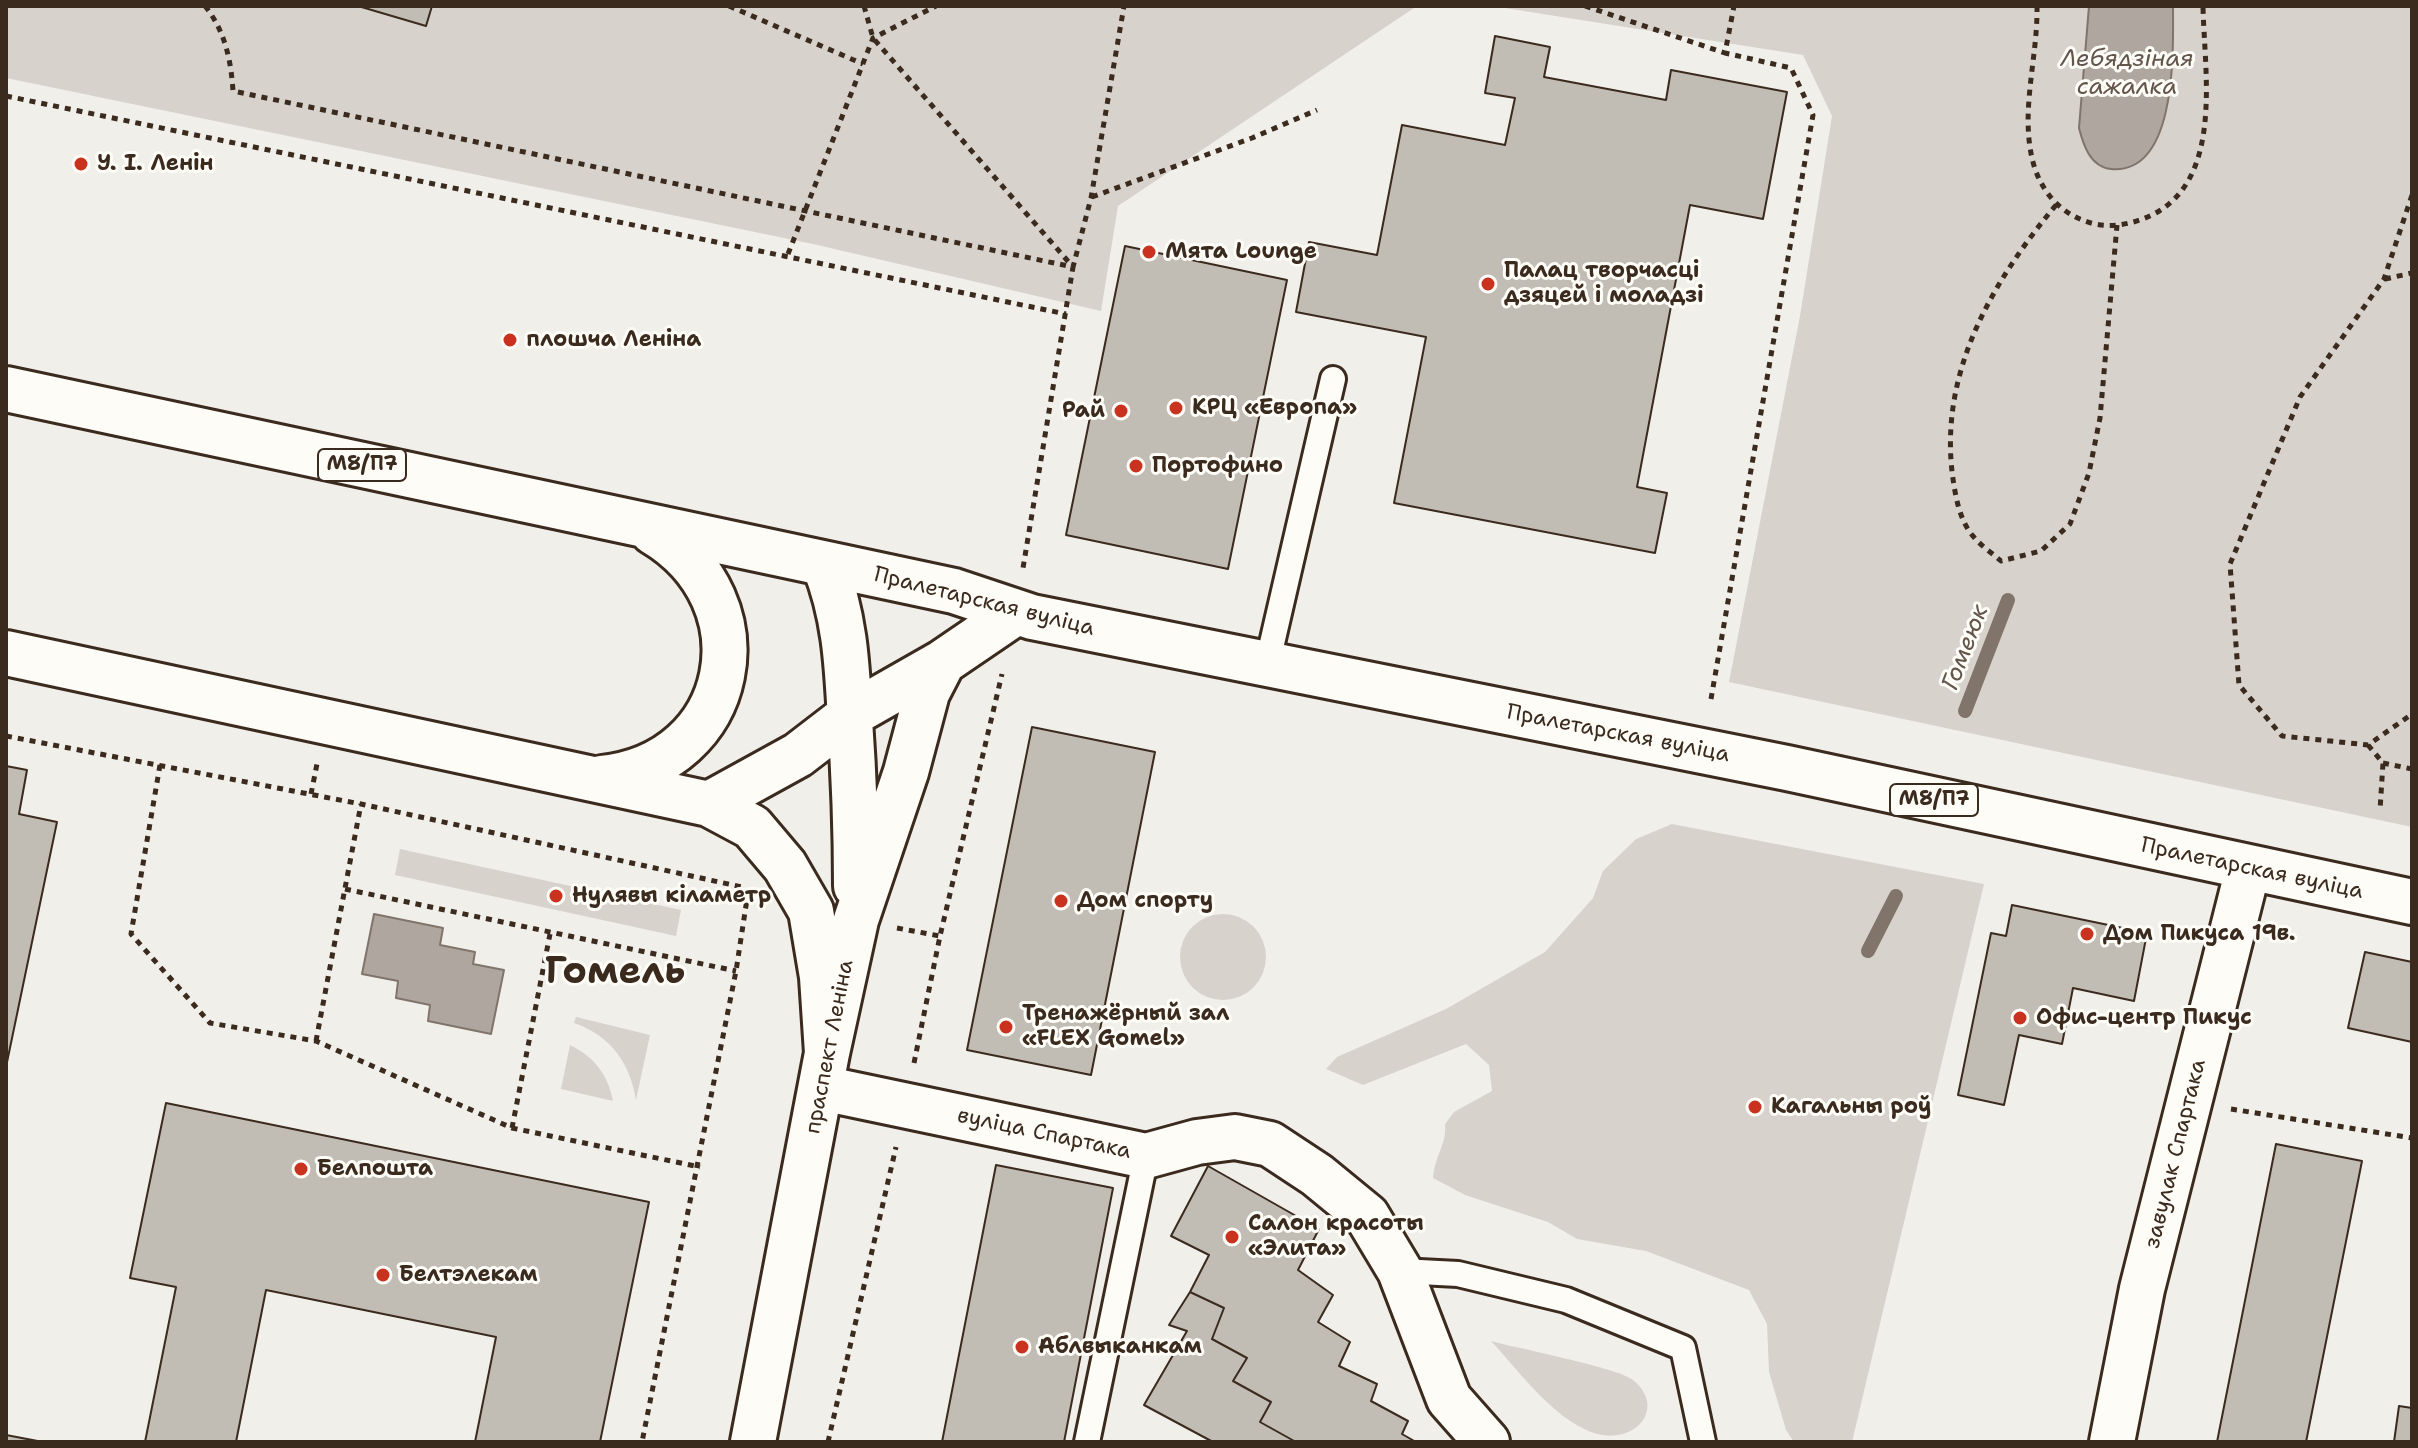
<!DOCTYPE html>
<html>
<head>
<meta charset="utf-8">
<style>
  body { margin:0 }
  #map { position:relative; width:2418px; height:1448px; overflow:hidden; background:#f1efea; font-family:"Shantell Sans",sans-serif }
  canvas { display:block }
  .frame { position:absolute; inset:0; border:8px solid #3b2a1e; pointer-events:none }
</style>
</head>
<body>
<div id="map">
<canvas width="2418" height="1448"></canvas>
<div class="frame"></div>
</div>
<script>
const ctx = document.querySelector('canvas').getContext('2d');
ctx.lineJoin = 'round';
function paint(path, color) { ctx.fillStyle = color; ctx.fill(path, 'evenodd'); }
function strokePath(path, color, width, dash) { ctx.strokeStyle = color; ctx.lineWidth = width; ctx.lineCap = dash ? 'butt' : 'round'; ctx.setLineDash(dash || []); ctx.stroke(path); }
function label(font, color, halo, rows, align = 'center') {
  ctx.font = font + ' "Shantell Sans",sans-serif'; ctx.lineWidth = 6; ctx.setLineDash([]); ctx.textBaseline = 'middle'; ctx.strokeStyle = halo; ctx.fillStyle = color; for (const [text, x, y, turn = 0] of rows) {
    ctx.save(); ctx.translate(x, y); ctx.rotate((+turn || 0) * Math.PI / 180); ctx.textAlign = isNaN(turn) ? turn : align; if (halo) ctx.strokeText(text, 0, 0); ctx.fillText(text, 0, 0); ctx.restore();
  }
}
const green = new Path2D(`
  M6,6H1417L1118,206L1101,311L813,244L6,78Z
  M1492,6H2412V827L1729,682L1800,316L1832,116L1803,55Z
  M1672,824L1984,884L1852,1442H1794L1786,1430L1769,1372L1767,1324L1749,1290L1646,1251L1577,1239L1548,1222L1465,1195L1433,1178C1435,1155 1447,1144 1445,1124L1454,1112L1492,1091L1489,1065L1466,1044L1363,1085L1326,1069L1337,1057L1446,1009L1545,952L1593,898L1603,871L1636,839Z
  M400,849L681,910L676,936L395,875Z
  M1180 957a43 43 0 1 1 86 0a43 43 0 1 1-86 0Z
  M576,1017L650,1035L636,1100C630,1063 611,1036 574,1023Z
  M570,1045C594,1057 608,1074 613,1101L561,1089Z
  M1491,1341C1516,1348 1619,1368 1633,1380C1668,1408 1634,1448 1591,1432C1552,1417 1519,1371 1491,1341Z`);
const water = new Path2D(`
  M2089,6H2173C2173,48 2178,175 2111,169C2090,167 2083,144 2079,128Z
  M374,914L443,928L440,945L475,952L473,964L504,970L491,1034L428,1021L430,1005L396,998L398,981L362,974Z`);
const stream = new Path2D(`
  M1965,711L2008,600
  M1868,951L1896,896`);
const building = new Path2D(`
  M358,6H432L426,26Z
  M1495,36L1550,47L1544,77L1666,100L1671,70L1787,92L1763,219L1690,205L1637,487L1667,493L1655,553L1394,503L1426,337L1296,312L1309,242L1377,255L1402,125L1505,145L1515,98L1485,93Z
  M1125,246L1287,280L1228,569L1066,535Z
  M1032,727L1155,752L1091,1075L967,1050Z
  M6,766L27,770L19,814L57,822L6,1067Z
  M2012,905L2147,933L2134,1001L2073,988L2062,1044L2019,1035L2004,1105L1958,1095L1991,933L2006,936Z
  M2365,952L2412,962V1042L2348,1028Z
  M166,1103L649,1202L600,1442H475L496,1337L266,1290L236,1442H145L176,1287L130,1278Z
  M2276,1144L2362,1161L2306,1442H2217Z
  M996,1165L1113,1188L1064,1442H942Z
  M1208,1166L1319,1229L1298,1270L1333,1295L1318,1322L1350,1342L1339,1366L1377,1384L1371,1401L1408,1421L1402,1434L1416,1442H1296L1260,1422L1271,1402L1233,1381L1247,1358L1212,1339L1224,1308L1190,1292L1209,1255L1171,1236Z
  M1190,1292L1224,1308L1212,1339L1247,1358L1233,1381L1271,1402L1260,1422L1296,1442H1213L1144,1405L1187,1331L1169,1325Z
  M2399,1406L2412,1408V1442H2394Z
  M6,1435L43,1442H6Z`);
const path = new Path2D(`
  M205,6C225,31 231,60 233,91L1073,267L1091,198L1124,6
  M729,6L863,64
  M864,6L873,38L1073,267L1023,568
  M1585,6L1725,53
  M2037,6C2038,60 2018,116 2035,169C2045,197 2065,217 2095,224C2115,228 2136,223 2154,214C2224,177 2204,70 2203,6
  M6,96L1066,314
  M2412,195L2384,279L2300,397L2230,564L2239,685L2282,736L2368,745L2412,714
  M1092,197L1252,138L1317,110
  M2056,205C1991,283 1938,375 1953,479C1956,499 1960,521 1973,536C1981,546 1992,553 2001,561L2041,551L2070,524L2089,473L2100,418L2117,225
  M788,254L873,38L936,6
  M2385,279L2412,273
  M1711,699L1813,115L1791,68L1725,53L1734,6
  M6,736L361,804L742,887L747,899L736,971L642,1442
  M2368,745L2383,763L2380,810
  M2383,763L2412,769
  M160,765L131,934L210,1023L316,1041L512,1128L700,1167
  M311,794L317,764
  M345,889L736,971
  M897,928L940,936
  M316,1041L361,804
  M914,1063L940,936L1002,674
  M2231,1109L2412,1138
  M512,1128L550,934
  M828,1442L896,1147`);
const lane = new Path2D(`
  M1267,665L1333,379
  M1400,1271L1458,1274L1566,1300L1683,1348L1703,1442
  M1087,1442L1146,1156`);
const street = new Path2D(`
  M822,1088L1146,1156L1197,1142L1235,1137L1270,1144L1317,1175L1367,1216L1400,1271L1449,1399L1487,1442
  M2112,1442L2142,1289L2248,869`);
const primary = new Path2D(`
  M6,389L954,591L1032,617L1787,768L2412,902
  M824,564C845,616 847,665 850,720C854,776 856,830 856,886
  M6,653L709,804L752,827L785,866L811,911L822,977L827,1053
  M602,778C738,764 769,601 653,532
  M709,804L798,755L850,715L943,662L1015,613
  M753,1442L827,1053L856,920L906,772L927,693L943,662`);
const markers = [
  [81,164,8,"#c8321e"],
  [1149,252,8,"#c8321e"],
  [1488,284,8,"#c8321e"],
  [510,340,8,"#c8321e"],
  [1176,408,8,"#c8321e"],
  [1121,411,8,"#c8321e"],
  [1136,466,8,"#c8321e"],
  [556,896,8,"#c8321e"],
  [1061,901,8,"#c8321e"],
  [2087,934,8,"#c8321e"],
  [2020,1018,8,"#c8321e"],
  [1006,1027,8,"#c8321e"],
  [1755,1107,8,"#c8321e"],
  [301,1169,8,"#c8321e"],
  [1232,1237,8,"#c8321e"],
  [383,1275,8,"#c8321e"],
  [1022,1347,8,"#c8321e"]
];
const shields = [
  [362,465,88],
  [1934,800,88]
];
const shieldNames = [
  ["М8/П7",362,465],
  ["М8/П7",1934,800]
];
const poiNames = [
  ["У. І. Ленін",97,164],
  ["Мята Lounge",1165,252],
  ["Палац творчасці",1504,271],
  ["дзяцей і моладзі",1504,296],
  ["плошча Леніна",526,340],
  ["КРЦ «Европа»",1192,408],
  ["Рай",1105,411,"right"],
  ["Портофино",1152,466],
  ["Нулявы кіламетр",572,896],
  ["Дом спорту",1077,901],
  ["Дом Пикуса 19в.",2103,934],
  ["Тренажёрный зал",1022,1014],
  ["«FLEX Gomel»",1022,1039],
  ["Офис-центр Пикус",2036,1018],
  ["Кагальны роў",1771,1107],
  ["Белпошта",317,1169],
  ["Салон красоты",1248,1224],
  ["«Элита»",1248,1249],
  ["Белтэлекам",399,1275],
  ["Аблвыканкам",1038,1347]
];
const streetNames = [
  ["Пралетарская вуліца",984,602,14],
  ["Пралетарская вуліца",1618,734,11],
  ["Пралетарская вуліца",2252,869,12],
  ["праспект Леніна",830,1047,-79],
  ["вуліца Спартака",1044,1134,12],
  ["завулак Спартака",2176,1154,-76]
];
const waterNames = [
  ["Лебядзіная",2127,60],
  ["сажалка",2127,88],
  ["Гомеюк",1966,648,-69]
];
const townNames = [
  ["Гомель",615,973]
];
paint(green, '#d7d2cc');
paint(water, '#aea69f');
strokePath(water, '#80746b', 2);
strokePath(stream, '#80746b', 14);
paint(building, '#c1bcb4');
strokePath(building, '#3b2a1e', 2);
strokePath(lane, '#3b2a1e', 30);
strokePath(street, '#3b2a1e', 50);
strokePath(primary, '#3b2a1e', 50);
strokePath(path, '#3b2a1e', 5, [6, 6]);
strokePath(lane, '#fdfcf7', 24);
strokePath(street, '#fdfcf7', 44);
strokePath(primary, '#fdfcf7', 44);
for (const [x, y, r, color] of markers) { const dot = new Path2D(); dot.arc(x, y, r, 0, 2 * Math.PI); ctx.fillStyle = color; ctx.fill(dot); strokePath(dot, '#fdfcf7', 3); }
for (const [x, y, w] of shields) { const box = new Path2D(); box.roundRect(x - w / 2, y - 16, w, 32, 6); ctx.fillStyle = '#fdfcf7'; ctx.fill(box); strokePath(box, '#3b2a1e', 2); }
label('bold 20px', '#3b2a1e', null, shieldNames);
label('bold 22px', '#3b2a1e', '#fdfcf7', poiNames, 'left');
label('22px', '#3b2a1e', '#fdfcf7', streetNames);
label('italic 24px', '#63554b', '#fdfcf7', waterNames);
label('bold 38px', '#3b2a1e', '#fdfcf7', townNames);
</script>
</body>
</html>
